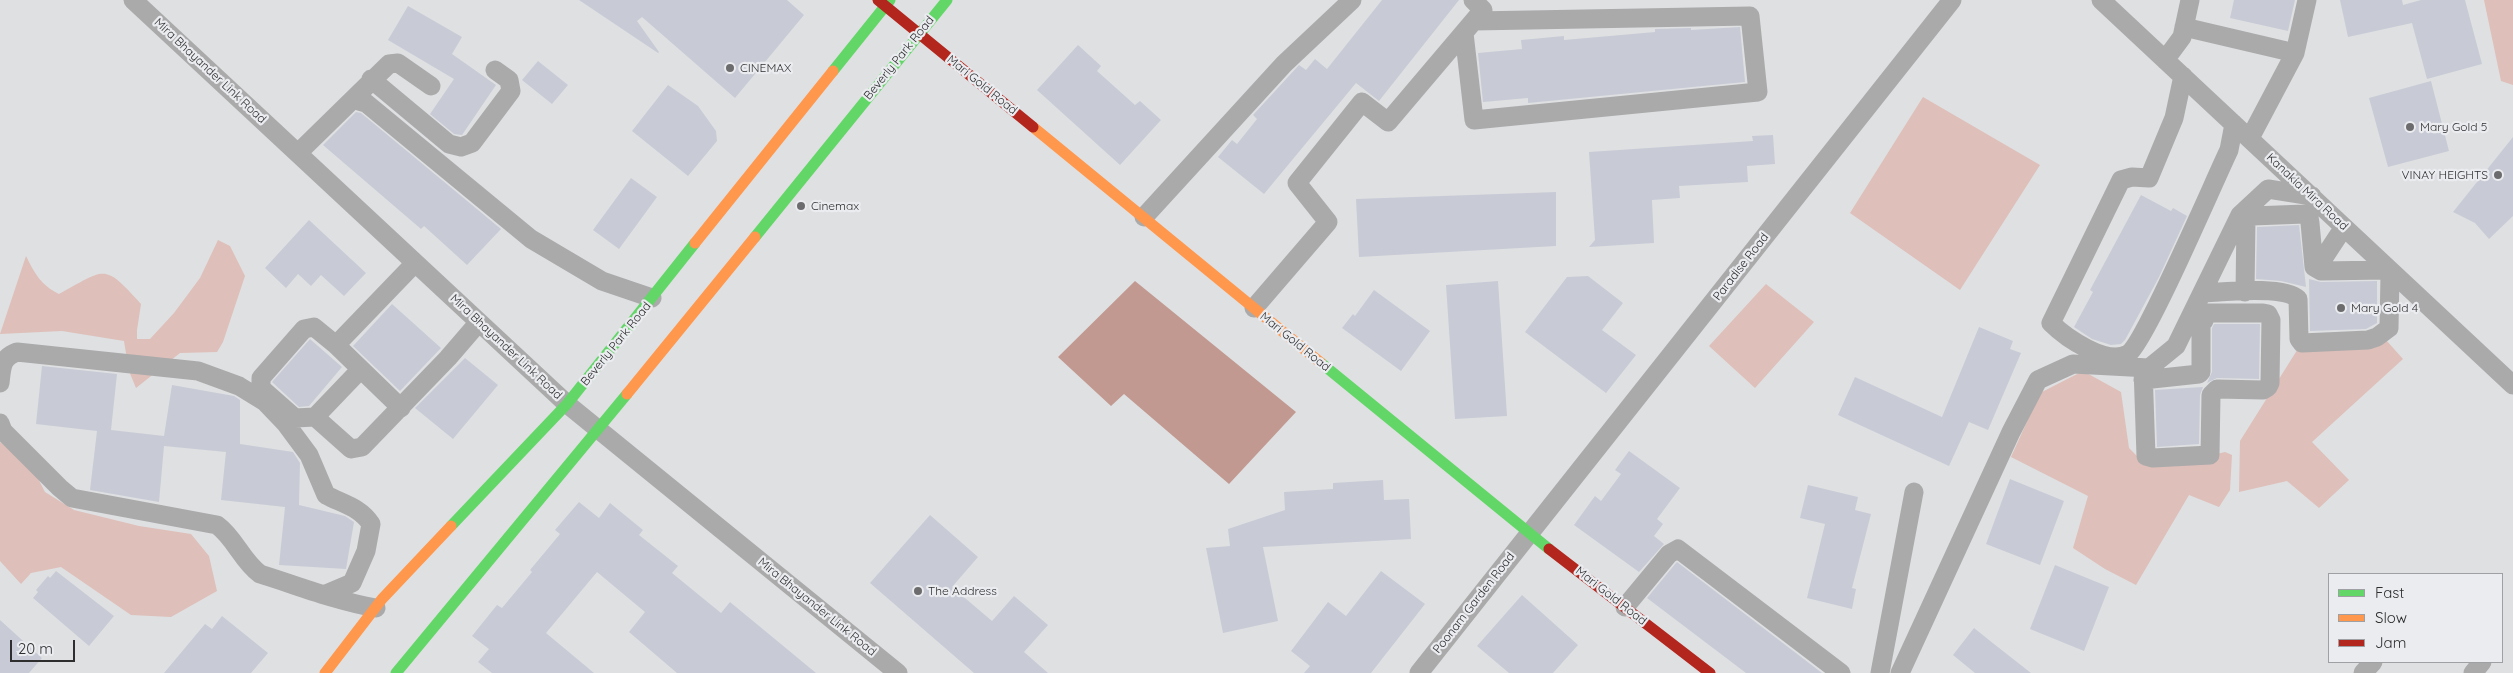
<!DOCTYPE html>
<html>
<head>
<meta charset="utf-8">
<style>
  body { margin:0 }
  #map { position:relative; width:2513px; height:673px; overflow:hidden; background:#dfe0e2; font-family:Quicksand,sans-serif }
  canvas { display:block }
  .legend { position:absolute; left:2328px; top:573px; width:175px; height:90px; box-sizing:border-box; background:#ebecf0; border:1px solid #9fa0a3; margin:0; padding:6px 9px; list-style:none; font-size:15px; color:#2e2e2f }
  .legend li { display:flex; align-items:center; gap:10px; height:25px }
  .legend b { width:25px; border:1px solid #9fa0a3 }
  .scale { position:absolute; left:10px; top:640px; width:65px; height:22px; box-sizing:border-box; border:2px solid #2e2e2f; border-top:0; padding-left:6px; font-size:15px; line-height:18px; white-space:nowrap; color:#2e2e2f; -webkit-text-stroke:4px #ebecf0; paint-order:stroke }
</style>
</head>
<body>
<div id="map">
<canvas width="2513" height="673"></canvas>
<ul class="legend">
<li><b style="height:6px;background:#63d668"></b>Fast</li>
<li><b style="height:6px;background:#ff974d"></b>Slow</li>
<li><b style="height:6px;background:#b3261e"></b>Jam</li>
</ul>
<div class="scale">20 m</div>
</div>
<script>
const ctx = document.querySelector('canvas').getContext('2d');
ctx.lineJoin = 'round';
function paint(path, color) { ctx.fillStyle = color; ctx.fill(path, 'evenodd'); }
function strokePath(path, color, width, dash) { ctx.strokeStyle = color; ctx.lineWidth = width; ctx.lineCap = dash ? 'butt' : 'round'; ctx.setLineDash(dash || []); ctx.stroke(path); }
function label(font, color, halo, rows, align = 'center') {
  ctx.font = font + ' Quicksand,sans-serif'; ctx.lineWidth = 4.5; ctx.setLineDash([]); ctx.textBaseline = 'middle'; ctx.strokeStyle = halo; ctx.fillStyle = color; for (const [text, x, y, turn = 0] of rows) {
    ctx.save(); ctx.translate(x, y); ctx.rotate((+turn || 0) * Math.PI / 180); ctx.textAlign = isNaN(turn) ? turn : align; if (halo) ctx.strokeText(text, 0, 0); ctx.fillText(text, 0, 0); ctx.restore();
  }
}
const green = new Path2D(`
  M2484,0H2513V85L2501,81Z
  M1923,97L2040,165L1960,290L1850,213Z
  M218,240L230,246L245,276L223,342L217,352L180,353L136,388L129,371L124,341L62,331L0,334L26,256C35,274 41,285 59,294C106,269 103,262 141,304L137,330V339H150L174,313L200,278Z
  M1766,284L1814,322L1755,388L1709,346Z
  M2306,336L2386,340L2403,359L2312,442L2349,480L2319,508L2287,481L2239,492L2240,441Z
  M2083,371L2121,392L2129,448L2141,460L2162,467L2225,452L2232,455L2230,490L2219,507L2189,495L2136,585L2105,569L2073,548L2088,496L2011,457L2040,393Z
  M0,442L31,465L45,492L74,510L139,526L191,534L209,556L217,591L171,617L131,615L61,567L31,573L21,584L0,561Z`);
const water = new Path2D(`
  M1135,281L1296,412L1229,484L1124,394L1111,406L1058,357Z`);
const building = new Path2D(`
  M579,0H787L804,15L735,98L642,17L637,21L659,52L658,53Z
  M1382,0H1459L1379,101L1356,83L1264,194L1218,157L1232,140L1237,144L1257,119L1253,115L1299,65L1306,70L1315,59L1327,69Z
  M2234,0H2295L2288,31L2230,18Z
  M2340,0H2402L2403,5L2421,0H2465L2482,64L2427,79L2412,23L2348,37Z
  M408,6L462,37L452,54L496,85L462,135L454,134L430,114L454,79L388,40Z
  M1740,27L1745,82L1528,103V98L1483,102L1478,53L1522,49L1521,40L1564,36V40L1655,32V29L1691,28V30Z
  M1078,45L1101,66L1097,71L1135,105L1140,101L1161,120L1120,165L1037,90Z
  M538,61L568,85L552,104L522,80Z
  M2431,81L2449,151L2388,167L2369,98Z
  M668,85L698,106L716,131L717,141L688,176L632,131Z
  M356,112L361,113L501,229L467,265L424,226L421,229L323,145Z
  M1773,135L1775,164L1747,166L1748,182L1679,186L1680,198L1652,200L1654,243L1589,247L1595,240L1589,152L1753,141L1752,136Z
  M2513,137V216L2489,239L2475,223L2453,212Z
  M631,178L657,197L619,249L593,230Z
  M1556,192V246L1359,257L1356,199Z
  M2141,195L2171,211L2173,208L2187,216L2159,277L2125,340L2121,344L2111,345L2092,339L2074,327L2093,292L2090,290Z
  M309,220L366,273L344,296L321,275L311,286L298,274L286,288L265,268Z
  M2299,225L2306,287L2281,281L2256,279L2257,227Z
  M1588,276L1623,303L1602,330L1636,355L1606,393L1525,332L1567,277Z
  M2309,279L2321,282L2377,281V323L2366,329L2310,331Z
  M1498,281L1507,416L1455,419L1446,285Z
  M1374,290L1430,331L1401,371L1342,328L1353,314L1355,316Z
  M392,304L441,348L400,391L353,346Z
  M2214,324H2260L2259,379L2217,378L2207,383L2212,372V328Z
  M1979,327L2013,341L2010,349L2021,353L1988,430L1969,422L1949,466L1838,415L1855,377L1942,417Z
  M310,339L342,367L309,406L299,407L272,382Z
  M465,358L498,385L453,439L415,408Z
  M42,366L117,374L111,430L164,436L172,385L234,396L240,400V444L293,452L300,463L299,505L345,516L354,522L346,569L279,565L285,507L221,500L226,452L164,446L159,502L90,490L97,431L36,424Z
  M2203,387L2200,395L2199,444L2157,447L2155,390Z
  M1629,451L1680,488L1657,519L1663,524L1654,536L1664,544L1639,572L1574,525L1595,496L1601,501L1621,474L1615,470Z
  M2010,479L2064,501L2040,565L1986,544Z
  M1383,480L1384,500L1409,499L1411,539L1263,547L1278,621L1223,633L1206,548L1230,546L1228,529L1285,510L1284,492L1333,489V483Z
  M1808,485L1858,497L1855,510L1871,514L1852,588L1856,589L1852,609L1807,598L1825,524L1800,518Z
  M579,502L599,518L610,503L643,530L639,535L678,566L672,573L721,613L730,602L816,673H677L629,632L645,612L597,572L546,633L594,673H492L478,662L489,649L472,636L497,605L502,608L532,572L530,570L560,534L555,530Z
  M930,515L978,557L952,587L992,621L1014,596L1048,625L1024,652L1048,673H974L870,583Z
  M1676,563L1677,562L1822,673H1746L1647,598Z
  M2055,565L2109,587L2084,651L2030,629Z
  M56,571L114,616L89,646L33,598L38,592L36,590L48,576L50,578Z
  M1381,571L1425,604L1371,673H1304L1310,666L1291,651L1328,602L1346,616Z
  M1522,595L1578,645L1553,673H1509L1477,646Z
  M222,616L268,653L251,673H164L205,624L212,629Z
  M0,620L42,658L29,673H0Z
  M1974,628L1994,644L2031,673H1975L1953,655Z`);
const street = new Path2D(`
  M133,0L567,404L898,673
  M2101,0L2513,385
  M2184,27L2295,53
  M1464,33L1474,120L1758,92L1750,16L1474,21
  M2165,60L2182,37L2190,0
  M2183,76L2174,118L2149,178L2132,177L2121,180L2051,323C2066,338 2107,366 2128,354C2145,343 2215,179 2229,150L2234,124
  M371,79L449,144L461,147L472,143L511,91L509,80L495,70
  M359,101L366,103L531,239L602,281L652,298
  M2250,138L2295,53L2307,0
  M298,153L389,64L398,63L431,86
  M1144,217L1284,64L1352,0
  M415,263L336,345L314,327L304,329L261,378V388L295,418L315,417L351,449L362,447L448,358L479,322
  M2317,268L2344,227
  M2202,293C2224,292 2283,285 2298,299L2299,339L2302,343L2368,340L2377,337L2389,328L2390,275L2386,270L2321,271L2314,267L2310,223L2309,217L2305,214L2252,216L2246,218L2245,292
  M1254,308L1328,222L1297,183L1362,102L1388,122L1483,10L1473,0
  M336,345L401,408
  M2143,368L2146,456L2153,458L2210,455L2211,395L2217,389L2263,390L2268,387L2270,383L2271,320L2268,314L2263,313H2192
  M2143,380L2199,374L2201,372V323L2204,321
  M0,383C2,367 1,358 17,352L198,371L239,386L265,402L286,424L309,455L326,495C343,504 360,507 371,524L366,551L352,583L326,594
  M315,417L360,370
  M0,423L3,431L60,488L72,498L217,525C235,538 242,561 260,574C299,586 336,601 376,608
  M1625,607L1669,554L1678,549L1841,673
  M1419,673L1952,0
  M1880,673L1914,492
  M1900,673L2011,432L2038,380L2073,364L2149,368L2176,346L2240,215L2268,189L2312,196
  M2363,673L2373,662
  M2473,673L2482,662`);
const fast = new Path2D(`
  M833,71L890,0
  M755,237L947,0
  M1321,363L1549,549
  M451,526L567,404L695,243
  M396,673L627,394`);
const slow = new Path2D(`
  M1033,127L1321,363
  M695,243L833,71
  M627,394L755,237
  M325,673L382,599L451,526`);
const jam = new Path2D(`
  M878,0L1033,127
  M1549,549L1710,673`);
const markers = [
  [730,68,5,"#6c6c6e"],
  [2410,127,5,"#6c6c6e"],
  [2498,175,5,"#6c6c6e"],
  [801,206,5,"#6c6c6e"],
  [2341,308,5,"#6c6c6e"],
  [918,591,5,"#6c6c6e"]
];
const streetNames = [
  ["Beverly Park Road",899,58,-51],
  ["Mira Bhayander Link Road",210,71,43],
  ["Mari Gold Road",982,85,39],
  ["Kanakia Mira Road",2307,192,43],
  ["Paradise Road",1741,267,-52],
  ["Mari Gold Road",1295,342,39],
  ["Beverly Park Road",616,344,-51],
  ["Mira Bhayander Link Road",506,347,43],
  ["Mari Gold Road",1611,596,38],
  ["Poonam Garden Road",1474,603,-52],
  ["Mira Bhayander Link Road",817,607,39]
];
const poiNames = [
  ["CINEMAX",740,68],
  ["Mary Gold 5",2420,127],
  ["VINAY HEIGHTS",2488,175,"right"],
  ["Cinemax",811,206],
  ["Mary Gold 4",2351,308],
  ["The Address",928,591]
];
paint(green, '#debfb9');
paint(water, '#c19991');
paint(building, '#c8cbd6');
strokePath(street, '#aaaaab', 19);
strokePath(fast, '#63d668', 11);
strokePath(slow, '#ff974d', 11);
strokePath(jam, '#b3261e', 11);
for (const [x, y, r, color] of markers) { const dot = new Path2D(); dot.arc(x, y, r, 0, 2 * Math.PI); ctx.fillStyle = color; ctx.fill(dot); strokePath(dot, '#ebecf0', 2); }
label('12px', '#2e2e2f', '#ebecf0', streetNames);
label('12px', '#2e2e2f', '#ebecf0', poiNames, 'left');
</script>
</body>
</html>
